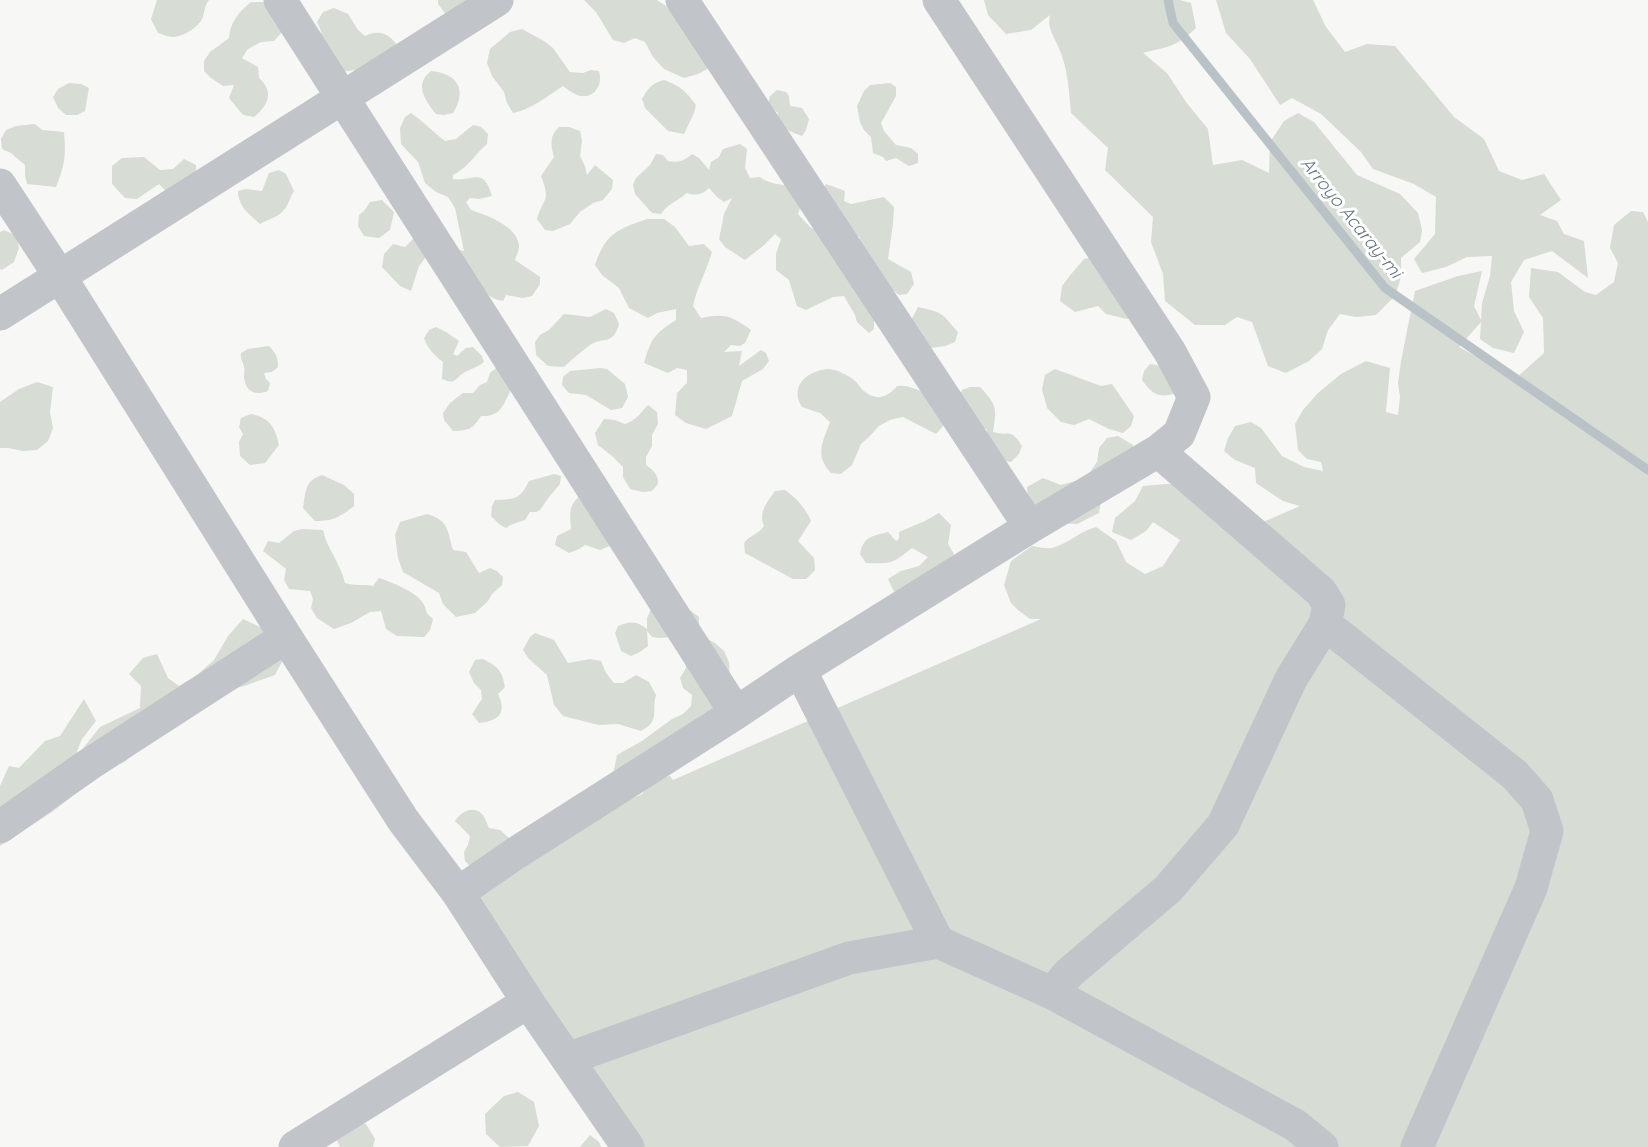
<!DOCTYPE html>
<html>
<head>
<meta charset="utf-8">
<style>
  body { margin:0 }
  canvas { display:block; background:#f7f7f5 }
</style>
</head>
<body>
<canvas width="1648" height="1147"></canvas>
<script>
const ctx = document.querySelector('canvas').getContext('2d');
ctx.lineJoin = 'round';
function paint(path, color) { ctx.fillStyle = color; ctx.fill(path, 'evenodd'); }
function strokePath(path, color, width, dash) { ctx.strokeStyle = color; ctx.lineWidth = width; ctx.lineCap = dash ? 'butt' : 'round'; ctx.setLineDash(dash || []); ctx.stroke(path); }
function label(font, color, halo, rows, align = 'center') {
  ctx.font = font + ' Quicksand,sans-serif'; ctx.lineWidth = 6; ctx.setLineDash([]); ctx.textBaseline = 'middle'; ctx.strokeStyle = halo; ctx.fillStyle = color; for (const [text, x, y, turn = 0] of rows) {
    ctx.save(); ctx.translate(x, y); ctx.rotate((+turn || 0) * Math.PI / 180); ctx.textAlign = isNaN(turn) ? turn : align; if (halo) ctx.strokeText(text, 0, 0); ctx.fillText(text, 0, 0); ctx.restore();
  }
}
const green = new Path2D(`
  M157,0H209C204,6 205,12 202,19C198,27 183,37 173,37C168,37 162,34 158,33L151,19Z
  M438,0H505L453,15L445,13L438,4Z
  M584,0H657L666,6L713,66L698,74L684,78L664,69L653,57L645,42L635,38L624,43L613,40L596,12Z
  M984,0H1180L1191,3L1196,28C1175,48 1169,46 1143,53L1167,73L1186,102L1208,129L1213,165L1242,160L1269,173L1270,142L1284,121L1298,113L1314,122L1357,175L1400,194L1418,213L1422,230L1420,242L1401,258V277L1395,296L1376,315L1356,317L1340,314L1328,330L1322,349L1309,361L1286,373L1268,366L1252,322L1237,317L1225,325H1195L1165,301L1163,274L1151,242L1153,217L1105,170L1108,148L1071,113C1069,90 1068,68 1058,46C1053,35 1047,27 1050,15L1031,30L1006,34L988,15Z
  M1216,0H1313L1326,27L1345,52L1367,44L1395,46L1454,117L1484,139L1499,171L1522,180L1544,174L1561,200L1540,215L1557,221L1564,234L1584,241L1588,278L1552,251L1524,260L1511,282L1514,311L1524,332L1514,353L1493,348L1480,339L1481,322L1459,347L1516,378L1544,353L1543,318L1529,297L1531,268L1558,272L1585,292L1596,295L1614,282L1618,263L1610,248L1614,225L1631,211L1643,212L1648,222V1147H617L443,881L472,868L465,861L464,852L468,845L470,836L455,821C461,812 472,805 482,814C485,817 487,824 489,828L500,830L509,838L510,852L642,794L654,780L670,776L673,780L1041,619H1030L1018,610L1011,603L1004,585L1011,561L1032,546C1038,547 1046,549 1052,548C1068,544 1080,531 1096,527L1116,541L1126,562L1145,574L1163,566L1180,540L1153,522L1146,531L1131,540L1112,532L1115,518L1135,501L1143,486L1178,483L1233,535L1300,506L1283,501L1256,483L1255,468L1235,460L1224,451L1228,438L1235,426L1251,422L1261,428L1282,456L1304,467L1323,471L1321,462L1307,459L1298,450L1295,424L1303,410L1318,393L1341,374L1366,361L1390,368L1386,412L1398,415L1400,397L1398,383L1401,361L1415,291L1458,276L1482,271L1474,306L1481,320L1482,303L1490,276L1492,256L1467,257L1446,267L1422,273L1414,259L1435,234L1436,197L1414,184L1373,169L1361,152L1321,114L1292,98L1280,105L1250,59L1226,33Z
  M251,2H263L281,17L284,30L274,41L261,42L248,49L242,58L258,67L259,78C274,91 269,105 254,117L243,115L229,98L234,85L223,86L211,78L204,71V61L210,52L229,38C230,22 239,12 251,2Z
  M334,8L348,14L358,30L365,36C381,28 392,35 400,50L363,69L341,72L322,51L321,31L317,22L323,12Z
  M522,29L544,41L553,48L570,72L583,73L591,70L599,71C604,87 591,102 575,94C571,92 567,89 563,86C546,97 532,109 513,113L507,103L504,92L492,76L487,63L490,49L510,32Z
  M431,71C457,73 468,90 453,113L444,115L436,114C426,101 413,85 431,71Z
  M664,80C680,86 686,91 696,105L694,113L684,134L668,131L645,108L642,99C648,88 652,83 664,80Z
  M69,83L81,84L89,88L85,111L77,115H66L58,108L53,97L58,89Z
  M890,83L896,87V96L881,123L884,131L896,145L911,148L918,154V163L909,166L896,158L886,161L883,157L873,153L871,137L864,130L860,122L857,106L864,91L870,85Z
  M777,90L786,92L789,96L790,106L802,108L809,119L806,130L802,136L789,131L778,121V113L768,104L770,96Z
  M411,113C423,121 433,132 445,141L456,139L473,125L481,127L488,134L487,144C475,154 468,168 453,175V179C474,182 483,166 492,196L479,199L470,198L466,202L471,210C486,215 518,226 519,246C519,251 516,256 515,260L540,277V284L532,296L523,298L506,295L503,301C479,298 468,267 456,249L464,251L455,208L448,197L436,192L425,183L418,162L401,144L400,128L405,117Z
  M35,124L42,130L64,132C66,156 65,165 56,187L27,184L25,175V165L11,153L2,149L1,139L6,130L16,126Z
  M559,127H569L580,131L582,141L580,156L585,166L587,175L595,165L613,180L612,189L603,200L593,203L580,212L570,224L553,231L545,230L537,219C544,196 551,202 541,176L554,157C551,145 549,136 559,127Z
  M740,144L747,149L745,168L750,178L760,177C771,185 783,185 796,186L803,199L798,214L810,227L821,234L874,317V329L869,333L857,322L855,315L844,296L833,297L806,310L797,306L789,280L776,270V254L781,239L775,234L763,246L745,260L725,247L719,239L724,214L732,198L724,202L717,197L709,188C702,195 696,196 687,193C678,201 667,204 661,214L652,213L635,194L633,185L636,178L650,165L656,154L663,155L668,161C679,163 684,161 692,154L699,158L709,170L711,162L719,157L723,149Z
  M144,157L160,170L173,169L184,159L196,165V175L178,189L165,190L159,184L137,199L125,198L112,184V166L122,158Z
  M279,170L286,174L294,191C290,197 289,203 285,209C279,217 268,219 260,224C249,214 238,206 238,191L246,189L262,191L269,173Z
  M826,184L845,191L844,201L851,204L884,197L894,207L893,224L888,259L911,272L914,284L907,294L899,295L886,285L880,270L859,256L858,247L860,237L845,232L820,193Z
  M382,200L394,212L390,230L379,238L364,236L358,226L359,215L364,211L370,202Z
  M647,219H664L675,227L689,246L704,244L712,252C707,270 697,287 693,306L701,318C725,313 732,316 751,330L745,343L740,346L731,345L724,352L742,351L739,366L761,350L766,353L769,361L763,369L742,381L732,416L706,429L686,423L675,415L677,393L687,383V370L677,368L668,373L644,363C651,339 654,334 676,320V309L657,313L648,318L629,308L619,288L602,275L595,265C606,233 616,230 647,219Z
  M4,230L17,236L19,248L14,262L2,270L0,269V232Z
  M414,238L426,257L419,266L411,291L400,286L382,267L384,254L393,244L405,247Z
  M1098,256L1138,313L1127,319L1106,314L1098,306L1075,312L1060,301L1062,286L1072,273L1084,259Z
  M918,307C945,313 941,313 958,332L955,342L945,346L931,348L910,322Z
  M606,309L614,313L619,324C613,346 604,336 590,345C581,352 572,359 564,367L548,366L536,355L535,342L540,335L549,330L564,314L590,317Z
  M436,327L446,332L459,341L453,354L457,356L466,348L473,347L482,356L484,362C478,367 471,369 465,372C454,379 456,385 442,379L443,362C434,355 428,349 424,338L429,330Z
  M269,346C276,353 278,358 278,367L272,372L264,373L266,379L270,383L268,391C254,396 246,392 244,377C244,374 245,370 244,367C243,361 240,360 241,353L248,349Z
  M1150,364L1163,366L1176,393C1159,399 1152,394 1142,380L1144,371Z
  M500,365L512,388C503,404 502,417 481,416C472,430 469,430 453,431L444,420L443,413L450,403L463,393H473L480,385L487,382L490,373Z
  M600,368L607,369L625,384L628,397L622,408L611,410L586,395L569,393L562,385L563,377L570,371Z
  M828,369C838,370 846,374 854,380C858,383 860,388 864,391C877,402 888,397 897,386C909,384 920,392 932,394L944,425L936,434L903,417L890,420L879,426L870,436L861,444L852,465L841,474L831,473C814,455 823,442 830,422L820,413L802,407C789,386 807,371 828,369Z
  M1055,369L1101,386L1112,384L1134,416L1131,426L1123,433L1109,429L1089,419L1074,425L1061,422L1047,408L1042,389L1045,375Z
  M37,382L53,387L50,412L53,428L48,441L37,450L23,451L8,448H0V402L19,389Z
  M970,387H980C997,406 997,407 993,432C1009,437 1010,427 1022,446L1019,454L1011,462L995,459L986,436L987,430L977,423L959,398L962,390Z
  M648,405L657,412L658,424L652,435V446L646,457V465C654,471 658,474 658,484L652,491L643,492L630,489L623,477V467L612,456L598,445L595,433L604,419L615,420L625,424C637,420 639,414 648,405Z
  M251,414C270,418 275,427 279,445L265,463L250,465L240,456L239,442L243,434L239,427L241,418Z
  M1118,436L1133,445L1135,454L1105,475L1099,513L1077,524L1060,523L1028,501L1027,487L1043,478L1061,485L1086,478L1097,462L1099,448L1107,438Z
  M554,474L561,476L560,484L549,497L540,510L536,512H530L525,520L510,525L506,528L499,524L491,516L492,506L495,500C515,499 520,500 529,481Z
  M322,475L344,485L354,494V506C340,517 334,521 315,521L303,508C306,492 304,481 322,475Z
  M785,490C797,499 805,507 811,521L798,541L814,558L815,570L806,579H793L745,553L744,543C750,535 759,534 764,526C758,513 767,502 775,491Z
  M581,495L614,544L600,550L585,545L579,549L569,553L555,545L557,536L571,529C570,514 568,505 581,495Z
  M939,513L951,525L948,544L954,554L946,573L894,592L888,579L901,571L919,566L928,557L912,548C892,564 891,564 866,563L860,554C863,537 872,536 888,532L896,541L899,539V532L925,521Z
  M427,514C450,521 447,531 453,550L466,552L479,573L490,568L497,571L503,577L502,585L492,594L488,601L475,613L456,617L443,604L439,593L403,572L398,558L395,535L400,522Z
  M302,529L323,530C327,549 341,564 345,583C355,586 363,584 373,586L379,578C391,582 415,591 423,603C428,611 423,611 433,619L430,630L424,637L397,636L386,629L381,611L370,612L351,623L334,629L317,618L311,608L313,599L310,591L289,589L284,580L286,569L263,551L268,541L279,543L294,531Z
  M652,607L687,608L699,617V624L690,636L659,638L652,637L647,631L648,646L640,652L631,656L621,651L615,633L618,626C631,621 636,621 647,629V618Z
  M243,619L271,632L286,654L275,675L244,686L225,691L141,744L126,761L105,771L80,752L100,727L140,708L141,686L129,674L143,658L157,654L168,678L179,686L197,675L214,660L228,636Z
  M535,633L554,640L568,663L590,659L601,661L606,673L614,683H623L636,675L649,682L656,695C651,713 661,720 641,731L618,724L599,725L563,716L554,705L547,675L529,659L523,650L530,637Z
  M704,637L715,643L724,651L729,662L730,680L733,701L613,775L617,755L642,741L672,719L683,714L691,706L692,695L683,688L680,678L686,668V660Z
  M483,659C498,667 502,670 505,687L498,694C507,713 499,721 479,723L472,714L482,699L481,690L474,683L469,672L475,660Z
  M84,699L96,721L82,739L70,769V798L52,812L0,846V786L9,766L19,768L45,741L60,736Z
  M518,1092L534,1102L539,1126L528,1146L500,1147L486,1134L485,1114L504,1096Z
  M353,1120L366,1124L375,1139L373,1147H340L336,1138Z
  M590,1135L599,1142L601,1147H580Z`);
const stream = new Path2D(`
  M1168,0L1173,23L1385,288L1648,470`);
const minor = new Path2D(`
  M280,0L736,713
  M682,0L1030,527
  M939,0L1170,352L1194,397L1179,434L1158,451
  M0,185L59,275L286,637L403,820L458,893L528,1002L628,1147
  M0,314L497,0
  M1325,624L1515,775L1537,800L1547,831L1531,888L1417,1147
  M800,670L938,942
  M0,827L88,765L286,637
  M458,893L516,853L736,713L800,670L1030,527L1158,451L1321,592L1329,605L1325,624L1291,679L1223,825L1168,889L1069,973L1052,993L938,942L849,958L567,1059
  M1052,993L1295,1125L1322,1147
  M295,1147L528,1002`);
const waterNames = [
  ["Arroyo Acaray-mi",1351,218,51]
];
paint(green, '#d7dcd4');
strokePath(stream, '#b9c2c6', 9);
strokePath(minor, '#c1c4c8', 33);
label('italic 18px', '#66767e', '#fff', waterNames);
</script>
</body>
</html>
